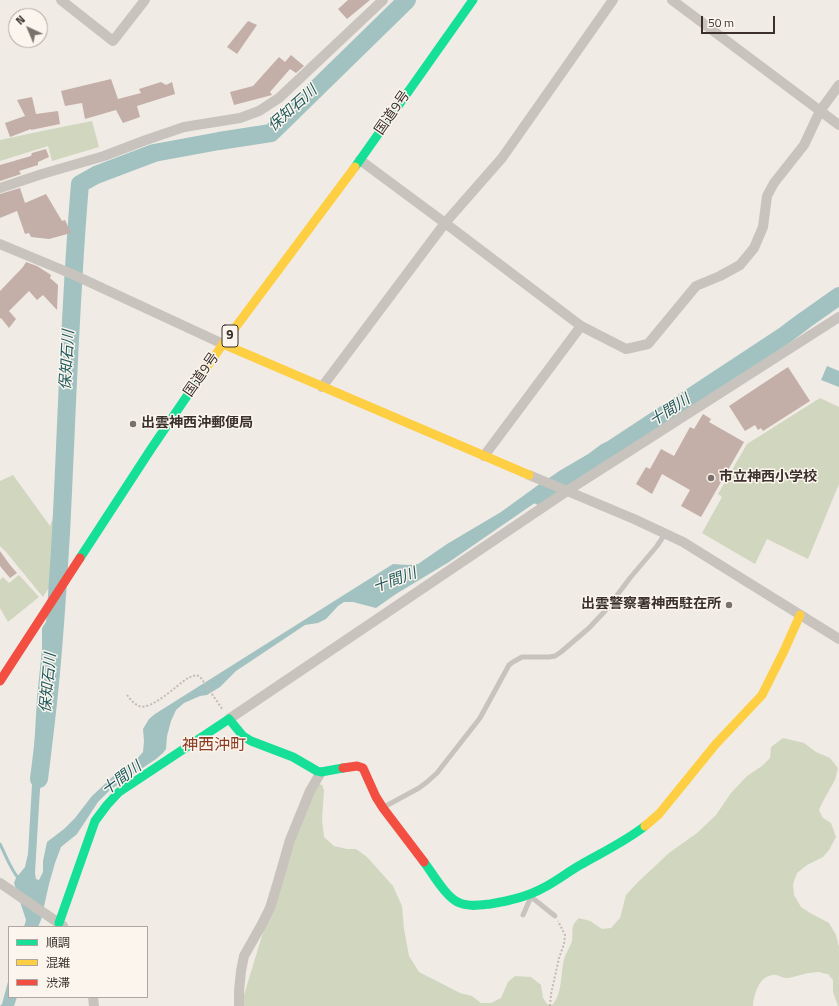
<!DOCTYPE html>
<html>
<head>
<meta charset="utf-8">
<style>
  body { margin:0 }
  #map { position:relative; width:839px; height:1006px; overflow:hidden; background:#f0ebe5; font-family:"Titillium Web","Noto Sans JP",sans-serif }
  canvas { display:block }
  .legend { position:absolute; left:8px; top:926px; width:140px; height:72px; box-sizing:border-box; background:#fbf5ee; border:1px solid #aea6a0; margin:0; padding:5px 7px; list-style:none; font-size:12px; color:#3b302b }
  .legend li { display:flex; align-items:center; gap:8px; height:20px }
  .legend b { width:20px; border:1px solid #aea6a0 }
  .north { position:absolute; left:8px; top:8px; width:40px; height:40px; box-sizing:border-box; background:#fbf5ee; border:1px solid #aea6a0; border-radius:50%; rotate:316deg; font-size:11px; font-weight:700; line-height:16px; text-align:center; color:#3b302b }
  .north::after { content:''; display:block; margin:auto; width:14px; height:18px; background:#7a716c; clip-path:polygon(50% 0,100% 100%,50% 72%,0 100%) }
  .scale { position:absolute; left:701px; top:16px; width:74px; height:18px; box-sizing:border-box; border:2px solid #3b302b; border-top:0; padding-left:5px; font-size:12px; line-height:14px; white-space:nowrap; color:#3b302b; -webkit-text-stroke:3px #fbf5ee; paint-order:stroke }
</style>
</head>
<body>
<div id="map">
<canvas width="839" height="1006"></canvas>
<ul class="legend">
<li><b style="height:5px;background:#16e098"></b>順調</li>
<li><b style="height:5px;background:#ffcf43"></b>混雑</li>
<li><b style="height:5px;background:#f24e42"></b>渋滞</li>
</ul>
<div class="north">N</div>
<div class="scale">50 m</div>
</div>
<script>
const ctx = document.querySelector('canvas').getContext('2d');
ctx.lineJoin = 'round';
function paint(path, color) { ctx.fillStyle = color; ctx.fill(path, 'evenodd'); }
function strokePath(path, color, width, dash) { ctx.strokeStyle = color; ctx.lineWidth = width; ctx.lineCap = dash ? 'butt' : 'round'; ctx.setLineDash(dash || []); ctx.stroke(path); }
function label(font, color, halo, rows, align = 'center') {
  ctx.font = font + ' "Titillium Web","Noto Sans JP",sans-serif'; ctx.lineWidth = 3; ctx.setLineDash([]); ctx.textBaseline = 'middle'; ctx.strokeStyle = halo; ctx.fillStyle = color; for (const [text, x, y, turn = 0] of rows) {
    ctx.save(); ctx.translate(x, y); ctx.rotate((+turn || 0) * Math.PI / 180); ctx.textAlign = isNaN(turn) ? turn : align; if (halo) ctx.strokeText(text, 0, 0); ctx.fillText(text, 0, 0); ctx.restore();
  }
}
const green = new Path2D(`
  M92,121L99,147L52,161L48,146L0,161V140L42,131Z
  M820,398L839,407V484L808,559L767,539L755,564L702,533L722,497L718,494L747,444Z
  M13,475L50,526L54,515L58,521L56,577L43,597L6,552L0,546V481Z
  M19,575L39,597L8,622L0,608V580L3,577L9,583Z
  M783,738L804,743L816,752L830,758L838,768L835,780L822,803L819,810L823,818L831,823L836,837L829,850L823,857L807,865L797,873L793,884L794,895L801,907L810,913L829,923L836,935L839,947V1006H838L833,992V980L828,974C826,974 822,973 819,972C809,972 798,976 788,978C783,979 778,974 773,975C759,976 754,994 753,1006H244V995L264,929L303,813L319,784L322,785L324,790L322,820L324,837L334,846L347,849H356L367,857L393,886L402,906L404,929L409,956L419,972L460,993L472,996L481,1003H491L501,998L508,982L515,976L531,977L541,985L543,998L547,1004L552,1005C562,996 561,972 564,959C566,953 570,947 572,941C574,929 569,928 579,918L590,921L602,929L611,928L620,918L626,895L638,882L669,853L697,833L716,815L731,793L747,776L762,766L770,758L771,747Z`);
const water = new Path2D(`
  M827,366L839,371V387L821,380Z
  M541,483L555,489L449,562L396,594L376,608L353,602H344L338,606L326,619L318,623L305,625L236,671L220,687L207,695L200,696L184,703L176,710L171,721L167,736L166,749L163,753L156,759L110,790L98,802L77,834L61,847L55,863L49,884L41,920L38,927H24L26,920L14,883L16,878L25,867L28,854L37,698L42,649V628L52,613L39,805L35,873L36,879L39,880L43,872V861L47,842L64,829L75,818L92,796L121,769L136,760L143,752L144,741L143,729L149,719L155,714L393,564L408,565L418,564L447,544L501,512Z
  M9,978V997H17L14,1006H0L2,1004Z`);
const stream = new Path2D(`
  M0,844C6,856 11,870 19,879`);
const river = new Path2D(`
  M539,496L565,478L594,461L606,452L612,449L785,335L805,320L839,296
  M39,779C43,747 47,715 50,683C55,633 58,583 61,533C67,416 70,300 80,184L96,175L154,153L219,141L271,133L407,0`);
const building = new Path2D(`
  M348,0H370L347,19L338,9Z
  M248,21L257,25L237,54L227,47Z
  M291,55L304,66L296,73L290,69L270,92L272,95L234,105L230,92L253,86L279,57L285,62Z
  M111,79L118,99L141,93L139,89L161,82L166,85L172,82L175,94L137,106L140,117L123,123L116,110L85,119L82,103L65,106L61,91Z
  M32,97L36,114L58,111L60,124L31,130V129L10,137L5,123L25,116L17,100Z
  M46,149L49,157L38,162V165L19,171L21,174L0,181V165L31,156L32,153Z
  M20,188L25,203L46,194L62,221L65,220L71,233L49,239L31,237L29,233L25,234L17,211L0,218V194Z
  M26,262L37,266L51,275L50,278L58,285L57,310L43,295L37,300L29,291L9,311L16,319L9,328L1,318L0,319V291L23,267Z
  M788,367L810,401L763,431L761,428L758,430L755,425L745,431L729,406Z
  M703,414L711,419L709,422L744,442L701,517L681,506L690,490L662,474L652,494L636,484L646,467L650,469L661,449L674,456L690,427L694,429Z
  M0,551L10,565L17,573L10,578L0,566Z`);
const path = new Path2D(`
  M127,695C130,699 134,704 139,706C151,711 177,685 188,678C190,677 193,676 197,675L201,678L223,710
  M550,1006L551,994L559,958L564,944L565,935L558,921`);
const lane = new Path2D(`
  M384,807L419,788L427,782L437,773L480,718L509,665L513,662L522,657H549L555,656L561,652L589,628L605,611L630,578L657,546L665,534
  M530,896L555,916
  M523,915L531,897`);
const street = new Path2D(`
  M61,0L113,41L145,0
  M672,0L839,125
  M360,160L445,223L581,326L626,349L648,344L696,286L720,276L740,265L754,248L763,227L767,196L774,183L804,145L820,111L839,85
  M0,188L42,174L104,156L146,140L184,127L240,118L259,111L279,98L383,0
  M0,244L72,274L223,344
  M322,387L445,223L502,158L613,0
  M484,456L581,326
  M529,475L634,519L683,542L839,639
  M229,719L567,491L839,317
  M0,883L63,926
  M93,997L94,1006
  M239,1006V991L241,971L244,956L262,924L270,908L277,885L290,840L310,791L321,772`);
const fast = new Path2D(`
  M355,167L473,0
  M80,558L151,449L204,371
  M424,862C433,874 447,899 460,903C469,907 481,905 490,904C509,901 527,897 543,888C557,881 569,871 582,864C603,852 626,841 645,826
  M59,923L95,821L107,805L119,792L229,719L243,736L251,741L293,757L317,771L321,772L343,768`);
const slow = new Path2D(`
  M223,344L529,475
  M204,371L223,344L355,167
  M645,826L659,814L715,745L762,695L784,651L800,615`);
const jam = new Path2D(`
  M0,681L80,558
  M343,768L357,766L363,768L376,797L383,808L424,862`);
const markers = [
  [133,424,4,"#7a716c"],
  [711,478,4,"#7a716c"],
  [729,605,4,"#7a716c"]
];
const shields = [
  [230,336,16]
];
const shieldNames = [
  ["9",230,336]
];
const streetNames = [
  ["国道9号",393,113,-55],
  ["国道9号",202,375,-55]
];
const poiNames = [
  ["出雲神西沖郵便局",141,424],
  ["市立神西小学校",719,478],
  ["出雲警察署神西駐在所",721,605,"right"]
];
const waterNames = [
  ["保知石川",293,109,-42],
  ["保知石川",68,360,-87],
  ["十間川",670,411,-33],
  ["十間川",395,581,-20],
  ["保知石川",49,683,-85],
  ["十間川",122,779,-37]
];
const quarterNames = [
  ["神西沖町",214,746]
];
paint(green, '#d1d6bf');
paint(water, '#a1c2c1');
strokePath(stream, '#a1c2c1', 3);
strokePath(river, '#a1c2c1', 18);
paint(building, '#c3afa7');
strokePath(path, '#c2bbb6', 2, [2, 2]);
strokePath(lane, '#c9c3be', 5);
strokePath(street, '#c9c3be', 10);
strokePath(fast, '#16e098', 9);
strokePath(slow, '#ffcf43', 9);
strokePath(jam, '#f24e42', 9);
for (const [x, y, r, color] of markers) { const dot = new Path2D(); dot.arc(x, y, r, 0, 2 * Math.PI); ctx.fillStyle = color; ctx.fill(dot); strokePath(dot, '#fbf5ee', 1.5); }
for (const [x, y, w] of shields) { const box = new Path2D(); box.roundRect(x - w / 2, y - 11, w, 22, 3); ctx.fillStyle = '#fbf5ee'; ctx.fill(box); strokePath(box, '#3b302b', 1); }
label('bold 13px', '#3b302b', null, shieldNames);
label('14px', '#3b302b', '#fbf5ee', streetNames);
label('bold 14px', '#3b302b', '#fbf5ee', poiNames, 'left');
label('italic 15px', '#1f5a5e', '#fbf5ee', waterNames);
label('16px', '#8c3b22', '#fbf5ee', quarterNames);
</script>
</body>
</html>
